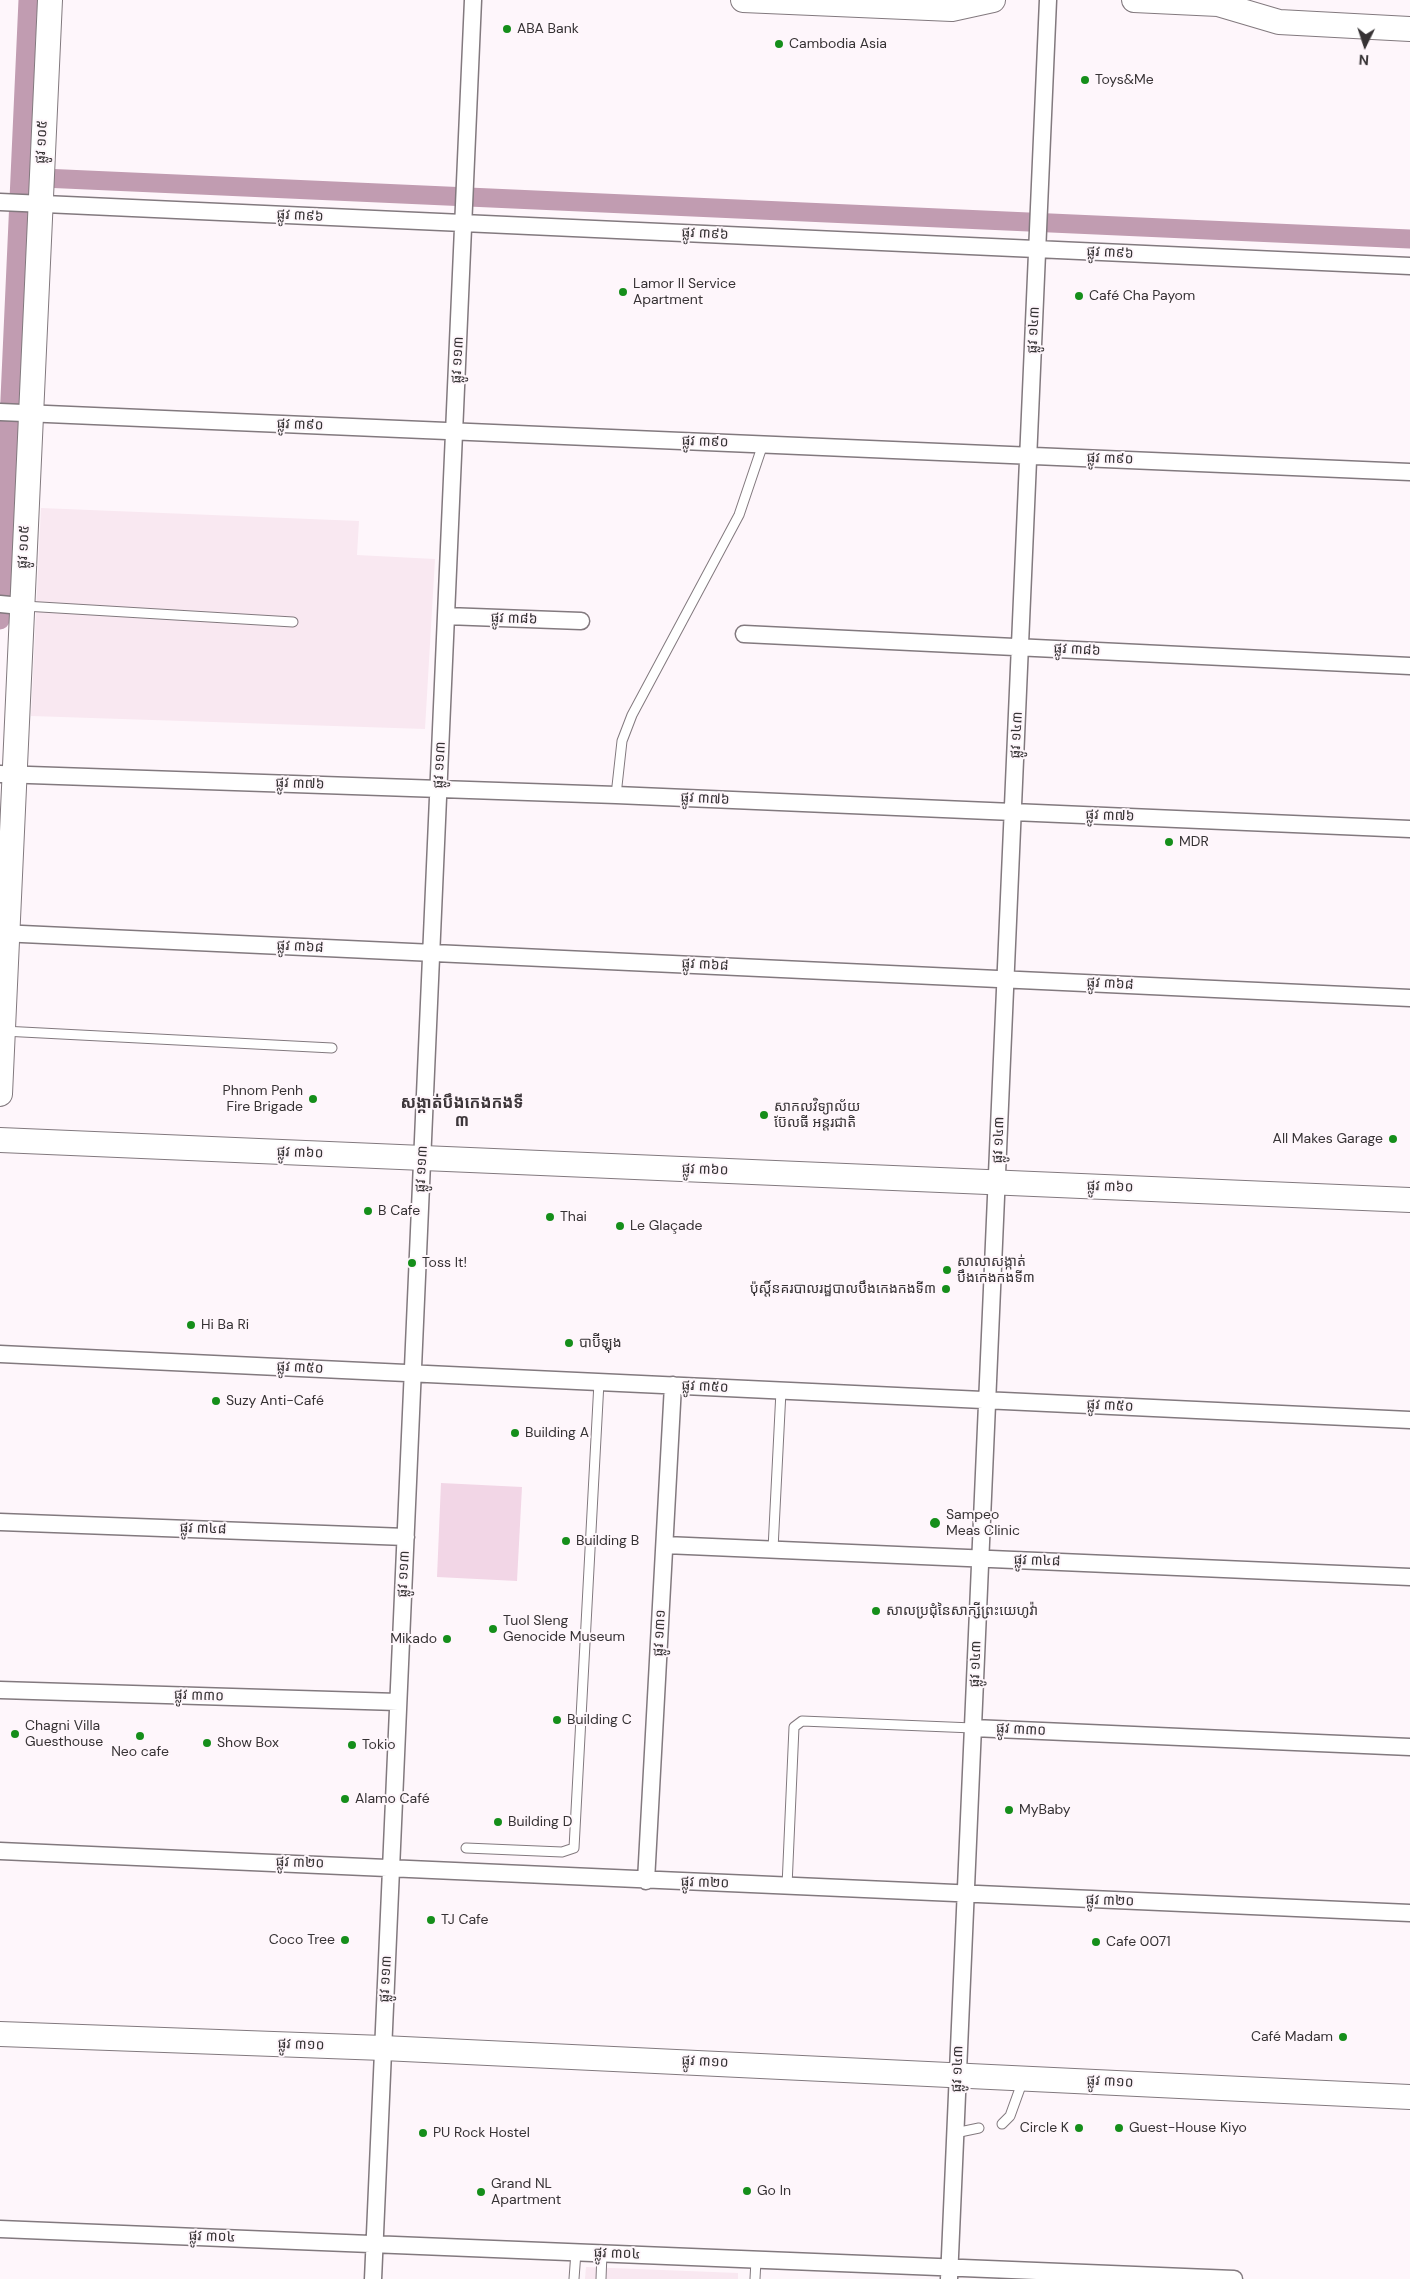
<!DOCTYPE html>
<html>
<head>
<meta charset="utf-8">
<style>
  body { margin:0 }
  #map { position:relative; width:1410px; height:2279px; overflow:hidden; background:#fef6fb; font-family:"DM Sans",sans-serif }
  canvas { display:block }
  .north { position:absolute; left:1340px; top:20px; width:50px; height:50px; -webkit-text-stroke:4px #fef6fb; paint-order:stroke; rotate:184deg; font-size:14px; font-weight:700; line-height:20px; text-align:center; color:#363234 }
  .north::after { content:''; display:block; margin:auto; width:18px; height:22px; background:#363234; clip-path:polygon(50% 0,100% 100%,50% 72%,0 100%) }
</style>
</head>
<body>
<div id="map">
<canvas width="1410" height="2279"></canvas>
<div class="north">N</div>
</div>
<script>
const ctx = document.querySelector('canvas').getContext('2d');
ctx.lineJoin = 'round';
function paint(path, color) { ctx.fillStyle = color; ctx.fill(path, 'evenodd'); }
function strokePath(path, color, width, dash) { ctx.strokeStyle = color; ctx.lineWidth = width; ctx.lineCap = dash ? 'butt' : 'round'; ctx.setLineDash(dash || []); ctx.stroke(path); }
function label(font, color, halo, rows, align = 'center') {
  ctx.font = font + ' "DM Sans","Noto Sans Khmer",sans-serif'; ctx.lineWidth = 4; ctx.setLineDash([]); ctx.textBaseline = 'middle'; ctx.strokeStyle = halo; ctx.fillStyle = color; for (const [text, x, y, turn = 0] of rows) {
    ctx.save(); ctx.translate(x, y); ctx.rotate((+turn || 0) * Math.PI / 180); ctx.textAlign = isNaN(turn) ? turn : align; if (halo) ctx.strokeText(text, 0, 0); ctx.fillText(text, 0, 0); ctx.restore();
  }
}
const built = new Path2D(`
  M41,508L359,521L357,555L435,559L425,729L31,716Z
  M586,2267L738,2273V2279H585Z`);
const green = new Path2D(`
  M441,1483L522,1487L517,1581L437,1577Z`);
const canal = new Path2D(`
  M20,177L1410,239
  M0,620L28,0`);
const lane = new Path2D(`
  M24,606L293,622
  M616,795L622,741L632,715L739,515L763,444
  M3,1031L332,1048
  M773,1549L781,1391
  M466,1848L562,1852L574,1848L599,1382
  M787,1886L794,1727L802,1721L973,1728
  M1002,2124L1010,2116L1023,2080
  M955,2133L979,2128
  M574,2279L576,2252
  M601,2279L602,2253
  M755,2279L756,2260`);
const street = new Path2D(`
  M0,202L1410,266
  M0,412L1410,472
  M0,604L21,606
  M446,616L581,621
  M744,634L1410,666
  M0,774L616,795L1410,829
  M0,933L1410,998
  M0,1354L1410,1420
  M0,1522L406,1537
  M665,1545L1410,1577
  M0,1690L398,1702
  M973,1728L1410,1747
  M0,1851L1410,1913
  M646,1881L673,1385
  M0,2229L1234,2279
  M373,2279L473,0
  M949,2279L1048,0`);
const secondary = new Path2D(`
  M743,0L952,9L993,0
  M1134,0L1218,4L1279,22L1410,29
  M0,1094L50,0
  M0,1140L1410,1200
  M0,2034L383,2048L1410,2097`);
const markers = [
  [507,29,5,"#158e1a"],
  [779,44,5,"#158e1a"],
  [1085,80,5,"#158e1a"],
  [623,292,5,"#158e1a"],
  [1079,296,5,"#158e1a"],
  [1169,842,5,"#158e1a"],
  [313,1099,5,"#158e1a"],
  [764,1115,5,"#158e1a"],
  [1393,1139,5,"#158e1a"],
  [368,1211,5,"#158e1a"],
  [550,1217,5,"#158e1a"],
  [620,1226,5,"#158e1a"],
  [412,1263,5,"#158e1a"],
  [947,1270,5,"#158e1a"],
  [946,1289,5,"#158e1a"],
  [191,1325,5,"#158e1a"],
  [569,1343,5,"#158e1a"],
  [216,1401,5,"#158e1a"],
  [515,1433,5,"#158e1a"],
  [935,1523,6,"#158e1a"],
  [566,1541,5,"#158e1a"],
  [876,1611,5,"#158e1a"],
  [493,1629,5,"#158e1a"],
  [447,1639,5,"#158e1a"],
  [557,1720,5,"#158e1a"],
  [15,1734,5,"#158e1a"],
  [140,1736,5,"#158e1a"],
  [207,1743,5,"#158e1a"],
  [352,1745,5,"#158e1a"],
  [345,1799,5,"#158e1a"],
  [1009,1810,5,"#158e1a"],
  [498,1822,5,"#158e1a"],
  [431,1920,5,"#158e1a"],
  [345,1940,5,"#158e1a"],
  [1096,1942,5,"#158e1a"],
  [1343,2037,5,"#158e1a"],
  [1079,2128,5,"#158e1a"],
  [1119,2128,5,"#158e1a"],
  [423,2133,5,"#158e1a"],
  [747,2191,5,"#158e1a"],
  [481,2192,5,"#158e1a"]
];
const poiNames = [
  ["ABA Bank",517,29],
  ["Cambodia Asia",789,44],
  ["Toys&Me",1095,80],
  ["Lamor II Service",633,284],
  ["Apartment",633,300],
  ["Café Cha Payom",1089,296],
  ["MDR",1179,842],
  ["Phnom Penh",303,1091,"right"],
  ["Fire Brigade",303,1107,"right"],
  ["សាកលវិទ្យាល័យ",774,1107],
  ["ប៊ែលធី អន្តរជាតិ",774,1123],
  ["All Makes Garage",1383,1139,"right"],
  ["B Cafe",378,1211],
  ["Thai",560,1217],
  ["Le Glaçade",630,1226],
  ["សាលាសង្កាត់",957,1262],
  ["បឹងកេងកងទី៣",957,1278],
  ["Toss It!",422,1263],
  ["ប៉ុស្តិ៍នគរបាលរដ្ឋបាលបឹងកេងកងទី៣",936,1289,"right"],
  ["Hi Ba Ri",201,1325],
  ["បាប៊ីឡុង",579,1343],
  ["Suzy Anti-Café",226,1401],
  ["Building A",525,1433],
  ["Sampeo",946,1515],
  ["Meas Clinic",946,1531],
  ["Building B",576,1541],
  ["សាលប្រជុំនៃសាក្សីព្រះយេហូវ៉ា",886,1611],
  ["Tuol Sleng",503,1621],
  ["Genocide Museum",503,1637],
  ["Mikado",437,1639,"right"],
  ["Building C",567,1720],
  ["Chagni Villa",25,1726],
  ["Guesthouse",25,1742],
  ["Show Box",217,1743],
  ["Tokio",362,1745],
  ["Neo cafe",140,1752,"center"],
  ["Alamo Café",355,1799],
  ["MyBaby",1019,1810],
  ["Building D",508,1822],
  ["TJ Cafe",441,1920],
  ["Coco Tree",335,1940,"right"],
  ["Cafe 0071",1106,1942],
  ["Café Madam",1333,2037,"right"],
  ["Circle K",1069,2128,"right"],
  ["Guest-House Kiyo",1129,2128],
  ["PU Rock Hostel",433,2133],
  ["Grand NL",491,2184],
  ["Apartment",491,2200],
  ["Go In",757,2191]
];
const streetNames = [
  ["ផ្លូវ ១០៥",42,142,-87],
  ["ផ្លូវ ៣៩៦",300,216,3],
  ["ផ្លូវ ៣៩៦",705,234,3],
  ["ផ្លូវ ៣៩៦",1110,253,3],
  ["ផ្លូវ ១៤៣",1034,330,-87],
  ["ផ្លូវ ១១៣",458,360,-87],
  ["ផ្លូវ ៣៩០",300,425,2],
  ["ផ្លូវ ៣៩០",705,442,2],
  ["ផ្លូវ ៣៩០",1110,459,2],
  ["ផ្លូវ ១០៥",24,547,-87],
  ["ផ្លូវ ៣៨៦",514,619,2],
  ["ផ្លូវ ៣៨៦",1077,650,3],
  ["ផ្លូវ ១៤៣",1017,735,-87],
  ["ផ្លូវ ១១៣",440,765,-87],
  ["ផ្លូវ ៣៧៦",300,784,2],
  ["ផ្លូវ ៣៧៦",705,799,3],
  ["ផ្លូវ ៣៧៦",1110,816,2],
  ["ផ្លូវ ៣៦៨",300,947,3],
  ["ផ្លូវ ៣៦៨",705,965,3],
  ["ផ្លូវ ៣៦៨",1110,984,3],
  ["ផ្លូវ ១៤៣",999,1140,-88],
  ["ផ្លូវ ៣៦០",300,1153,2],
  ["ផ្លូវ ១១៣",422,1169,-87],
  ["ផ្លូវ ៣៦០",705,1170,2],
  ["ផ្លូវ ៣៦០",1110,1187,2],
  ["ផ្លូវ ៣៥០",300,1368,3],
  ["ផ្លូវ ៣៥០",705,1387,3],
  ["ផ្លូវ ៣៥០",1110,1406,3],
  ["ផ្លូវ ៣៤៨",203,1529,2],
  ["ផ្លូវ ៣៤៨",1037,1561,2],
  ["ផ្លូវ ១១៣",404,1574,-87],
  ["ផ្លូវ ១៣១",660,1633,-87],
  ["ផ្លូវ ១៤៣",976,1664,-88],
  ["ផ្លូវ ៣៣០",199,1696,2],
  ["ផ្លូវ ៣៣០",1021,1730,3],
  ["ផ្លូវ ៣២០",300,1863,2],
  ["ផ្លូវ ៣២០",705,1883,2],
  ["ផ្លូវ ៣២០",1110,1901,2],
  ["ផ្លូវ ១១៣",386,1979,-87],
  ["ផ្លូវ ៣១០",301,2045,2],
  ["ផ្លូវ ៣១០",705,2062,3],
  ["ផ្លូវ ១៤៣",958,2069,-88],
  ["ផ្លូវ ៣១០",1110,2082,3],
  ["ផ្លូវ ៣០៤",212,2237,2],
  ["ផ្លូវ ៣០៤",617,2254,2]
];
const quarterNames = [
  ["សង្កាត់បឹងកេងកងទី",462,1104],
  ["៣",462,1122]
];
paint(built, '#f9e8f1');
paint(green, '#f2d6e6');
strokePath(canal, '#c19cb1', 19);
strokePath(lane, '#82797e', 11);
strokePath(street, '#82797e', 19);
strokePath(secondary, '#82797e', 26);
strokePath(lane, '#fff', 9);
strokePath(street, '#fff', 16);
strokePath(secondary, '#fff', 24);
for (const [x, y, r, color] of markers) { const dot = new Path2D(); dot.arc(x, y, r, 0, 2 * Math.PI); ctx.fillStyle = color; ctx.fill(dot); strokePath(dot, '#fef6fb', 2); }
label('14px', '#363234', '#fef6fb', poiNames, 'left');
label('14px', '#363234', '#fef6fb', streetNames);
label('bold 16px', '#3d363a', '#fef6fb', quarterNames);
</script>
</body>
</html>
